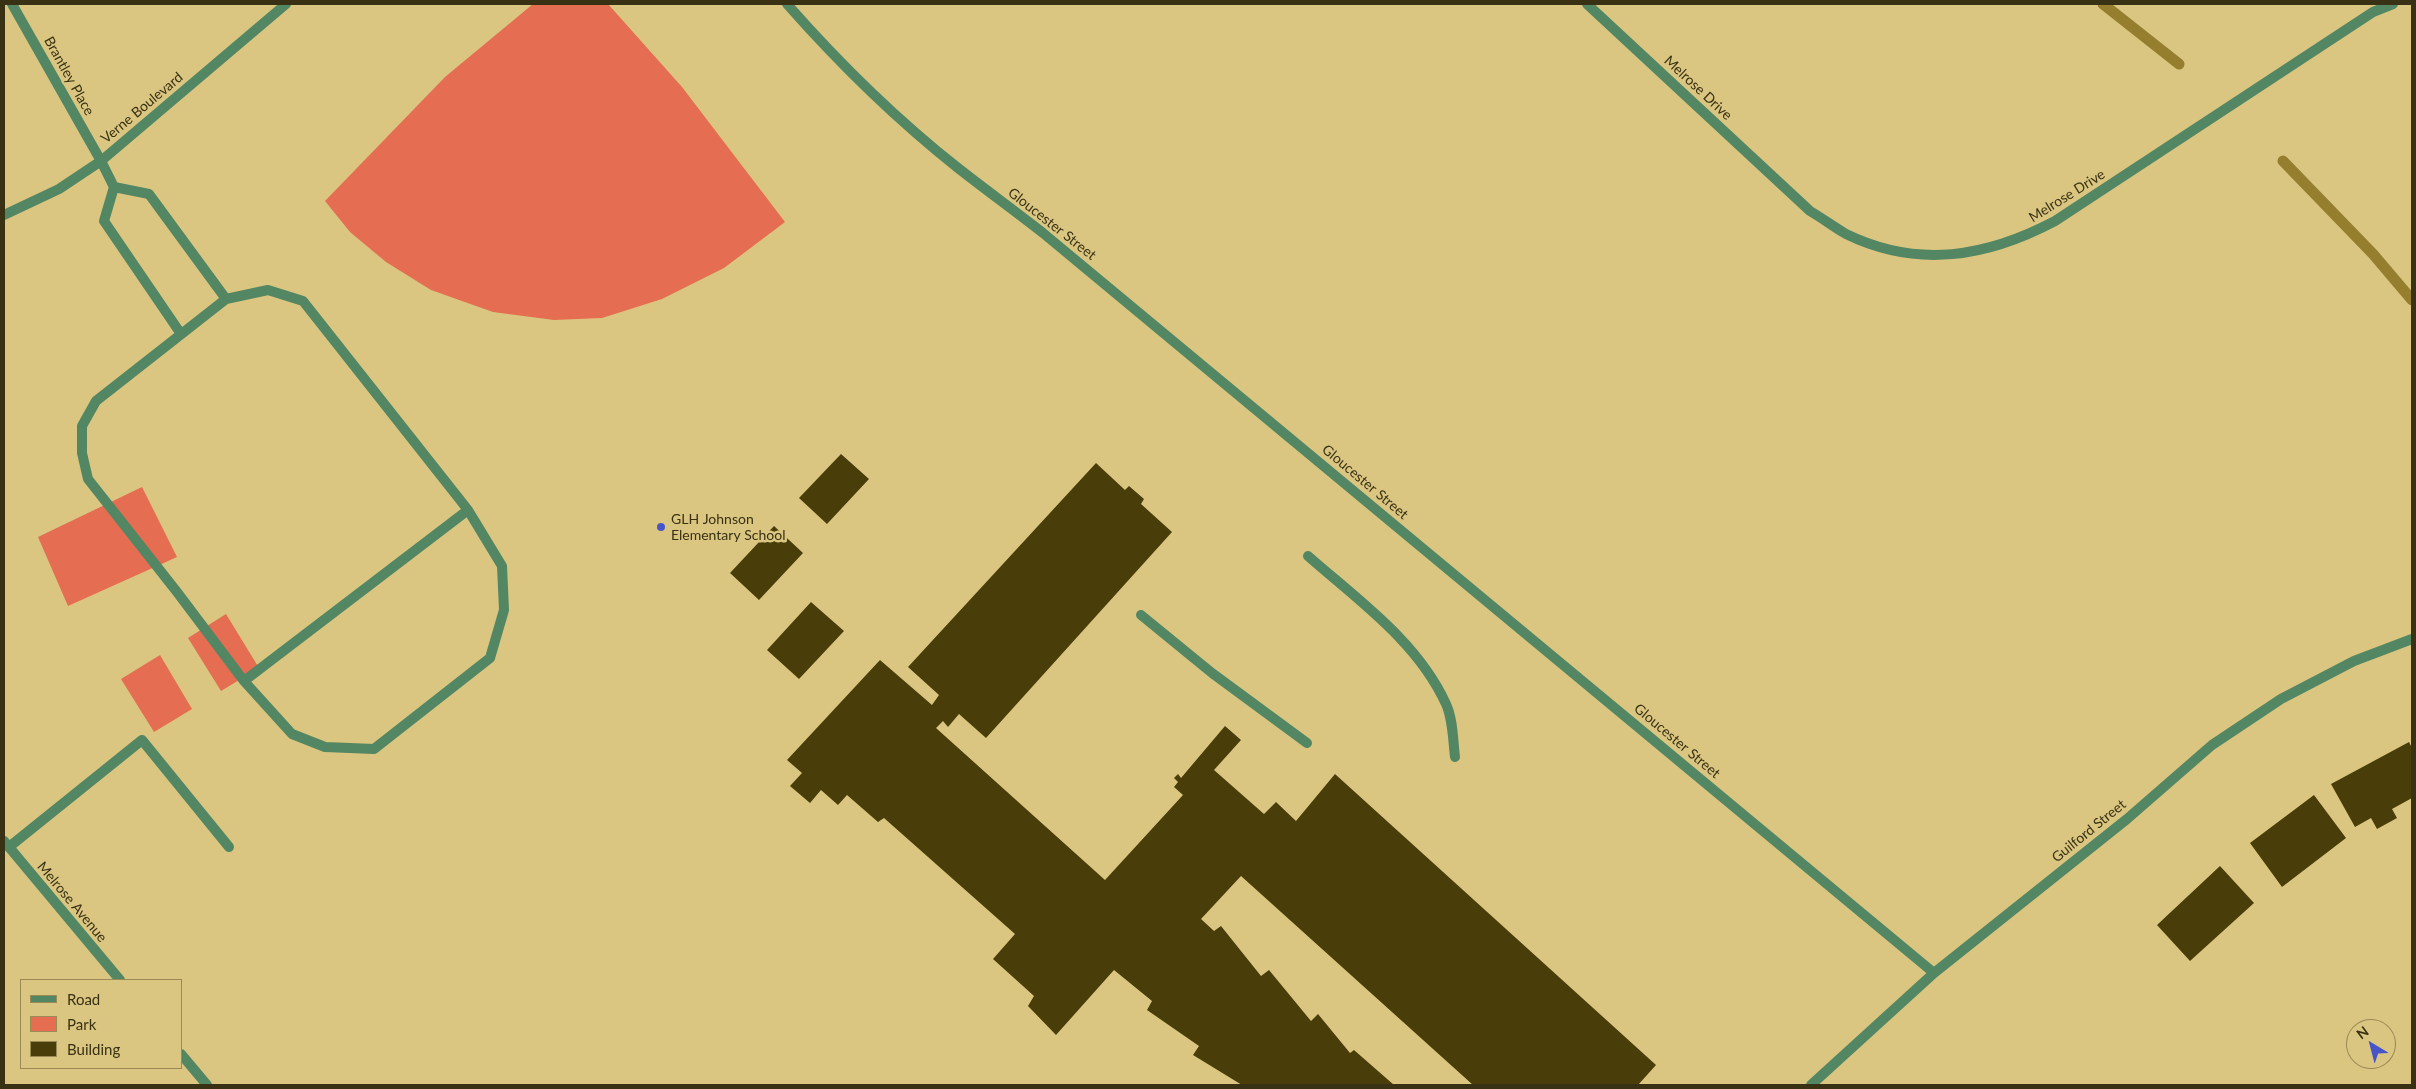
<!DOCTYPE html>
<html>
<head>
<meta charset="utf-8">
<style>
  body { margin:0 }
  #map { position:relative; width:2416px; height:1089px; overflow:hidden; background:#dac680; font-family:Lato,sans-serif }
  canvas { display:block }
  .frame { position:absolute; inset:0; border:5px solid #393114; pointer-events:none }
  .legend { position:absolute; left:20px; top:979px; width:162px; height:90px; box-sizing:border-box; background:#dac680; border:1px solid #9a8a55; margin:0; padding:6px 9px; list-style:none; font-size:15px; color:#393114 }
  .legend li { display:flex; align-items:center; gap:10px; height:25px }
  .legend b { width:25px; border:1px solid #9a8a55 }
  .north { position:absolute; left:2346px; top:1019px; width:50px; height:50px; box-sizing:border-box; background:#dac680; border:1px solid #9a8a55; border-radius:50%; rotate:323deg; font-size:14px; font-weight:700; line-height:20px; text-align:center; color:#393114 }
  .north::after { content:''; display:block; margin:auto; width:18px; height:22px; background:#4854c9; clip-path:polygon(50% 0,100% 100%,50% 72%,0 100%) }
</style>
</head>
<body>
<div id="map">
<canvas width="2416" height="1089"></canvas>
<div class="frame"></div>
<ul class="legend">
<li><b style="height:6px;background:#538663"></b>Road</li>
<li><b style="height:14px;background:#e56d52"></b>Park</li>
<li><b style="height:14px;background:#493d0a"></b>Building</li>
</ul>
<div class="north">N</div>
</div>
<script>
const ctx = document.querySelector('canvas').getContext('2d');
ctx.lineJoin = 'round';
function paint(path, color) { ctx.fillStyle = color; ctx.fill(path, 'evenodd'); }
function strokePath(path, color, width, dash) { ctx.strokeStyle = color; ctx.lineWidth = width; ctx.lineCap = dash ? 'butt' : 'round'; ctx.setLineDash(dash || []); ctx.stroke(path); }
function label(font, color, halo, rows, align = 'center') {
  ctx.font = font + ' Lato,sans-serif'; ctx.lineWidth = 5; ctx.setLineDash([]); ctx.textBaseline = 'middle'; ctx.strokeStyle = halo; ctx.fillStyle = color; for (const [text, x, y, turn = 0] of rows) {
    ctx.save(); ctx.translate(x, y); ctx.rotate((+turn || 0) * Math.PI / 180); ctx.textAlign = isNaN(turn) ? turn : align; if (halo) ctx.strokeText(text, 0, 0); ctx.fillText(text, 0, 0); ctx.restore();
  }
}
const green = new Path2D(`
  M533,4H608L682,87L785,222L724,268L662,299L602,318L554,320L493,312L431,290L386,262L350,232L325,201L445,77Z
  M142,487L177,557L68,606L38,537Z
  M226,614L259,668L221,691L188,638Z
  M160,655L192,709L154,732L121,679Z`);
const stream = new Path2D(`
  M2103,4L2179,64
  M2283,161L2373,254L2412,300`);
const building = new Path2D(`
  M841,454L869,479L827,524L799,498Z
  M1096,463L1125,490L1129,486L1144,499L1141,504L1172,532L986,738L959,714L948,727L943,721L936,728L1105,880L1183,795L1174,787L1178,782L1174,778L1178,774L1181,778L1225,726L1241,740L1214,770L1264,814L1276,802L1296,821L1335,774L1656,1065L1638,1085H1473L1241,876L1201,919L1214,931L1221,926L1261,976L1269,970L1311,1021L1318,1014L1350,1053L1354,1050L1394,1085H1242L1193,1055L1199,1046L1147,1010L1152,1001L1114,970L1056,1035L1028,1006L1034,996L993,959L1015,934L884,818L878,822L847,795L838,805L821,790L810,803L790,786L802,773L787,760L880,660L932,705L939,695L908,667Z
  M774,526L803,553L759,600L730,573Z
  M811,602L844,631L799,679L767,650Z
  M2409,742L2412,748V798L2392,809L2397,818L2377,829L2371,818L2355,827L2331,784Z
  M2314,795L2346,838L2282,887L2250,843Z
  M2220,866L2254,903L2190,961L2157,925Z`);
const service = new Path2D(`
  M101,161L114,187L104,221L181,334
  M114,187L149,194L226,299
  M268,290L303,301L468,510L244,681L177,592L88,479L82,453V426L96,401L226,299Z
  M1308,556C1358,600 1418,642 1446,704C1453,719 1453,741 1455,757
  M1141,615L1212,673L1307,743
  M244,681L292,734L325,747L374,749L490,658L504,610L502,566L468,510
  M9,847L142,740L229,847`);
const minor = new Path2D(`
  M12,4L101,161
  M1587,4L1810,211C1822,218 1834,227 1846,234C1918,269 1987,257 2055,221L2373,12L2393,4`);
const tertiary = new Path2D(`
  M787,4C839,63 896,119 958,168C986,190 1015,211 1043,233L1934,973
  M4,215L59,189L101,161L286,4
  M4,841L120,980
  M181,1054L207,1085
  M1811,1085L1934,973L2127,819L2212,745L2281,699L2354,661L2412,639`);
const markers = [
  [661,527,5,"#4854c9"]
];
const streetNames = [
  ["Brantley Place",69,76,61],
  ["Melrose Drive",1698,88,43],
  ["Verne Boulevard",142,108,-40],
  ["Melrose Drive",2067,196,-32],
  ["Gloucester Street",1052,224,38],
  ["Gloucester Street",1365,482,40],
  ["Gloucester Street",1677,741,40],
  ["Guilford Street",2089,831,-39],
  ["Melrose Avenue",72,902,50]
];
const poiNames = [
  ["GLH Johnson",671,519],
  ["Elementary School",671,535]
];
paint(green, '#e56d52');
strokePath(stream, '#957f2f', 11);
paint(building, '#493d0a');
strokePath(service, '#538663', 10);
strokePath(minor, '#538663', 10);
strokePath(tertiary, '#538663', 10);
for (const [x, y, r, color] of markers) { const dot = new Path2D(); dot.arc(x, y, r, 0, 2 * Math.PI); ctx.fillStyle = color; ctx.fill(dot); strokePath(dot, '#dac680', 2); }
label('14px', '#393114', '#dac680', streetNames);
label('14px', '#393114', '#dac680', poiNames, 'left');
</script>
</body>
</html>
